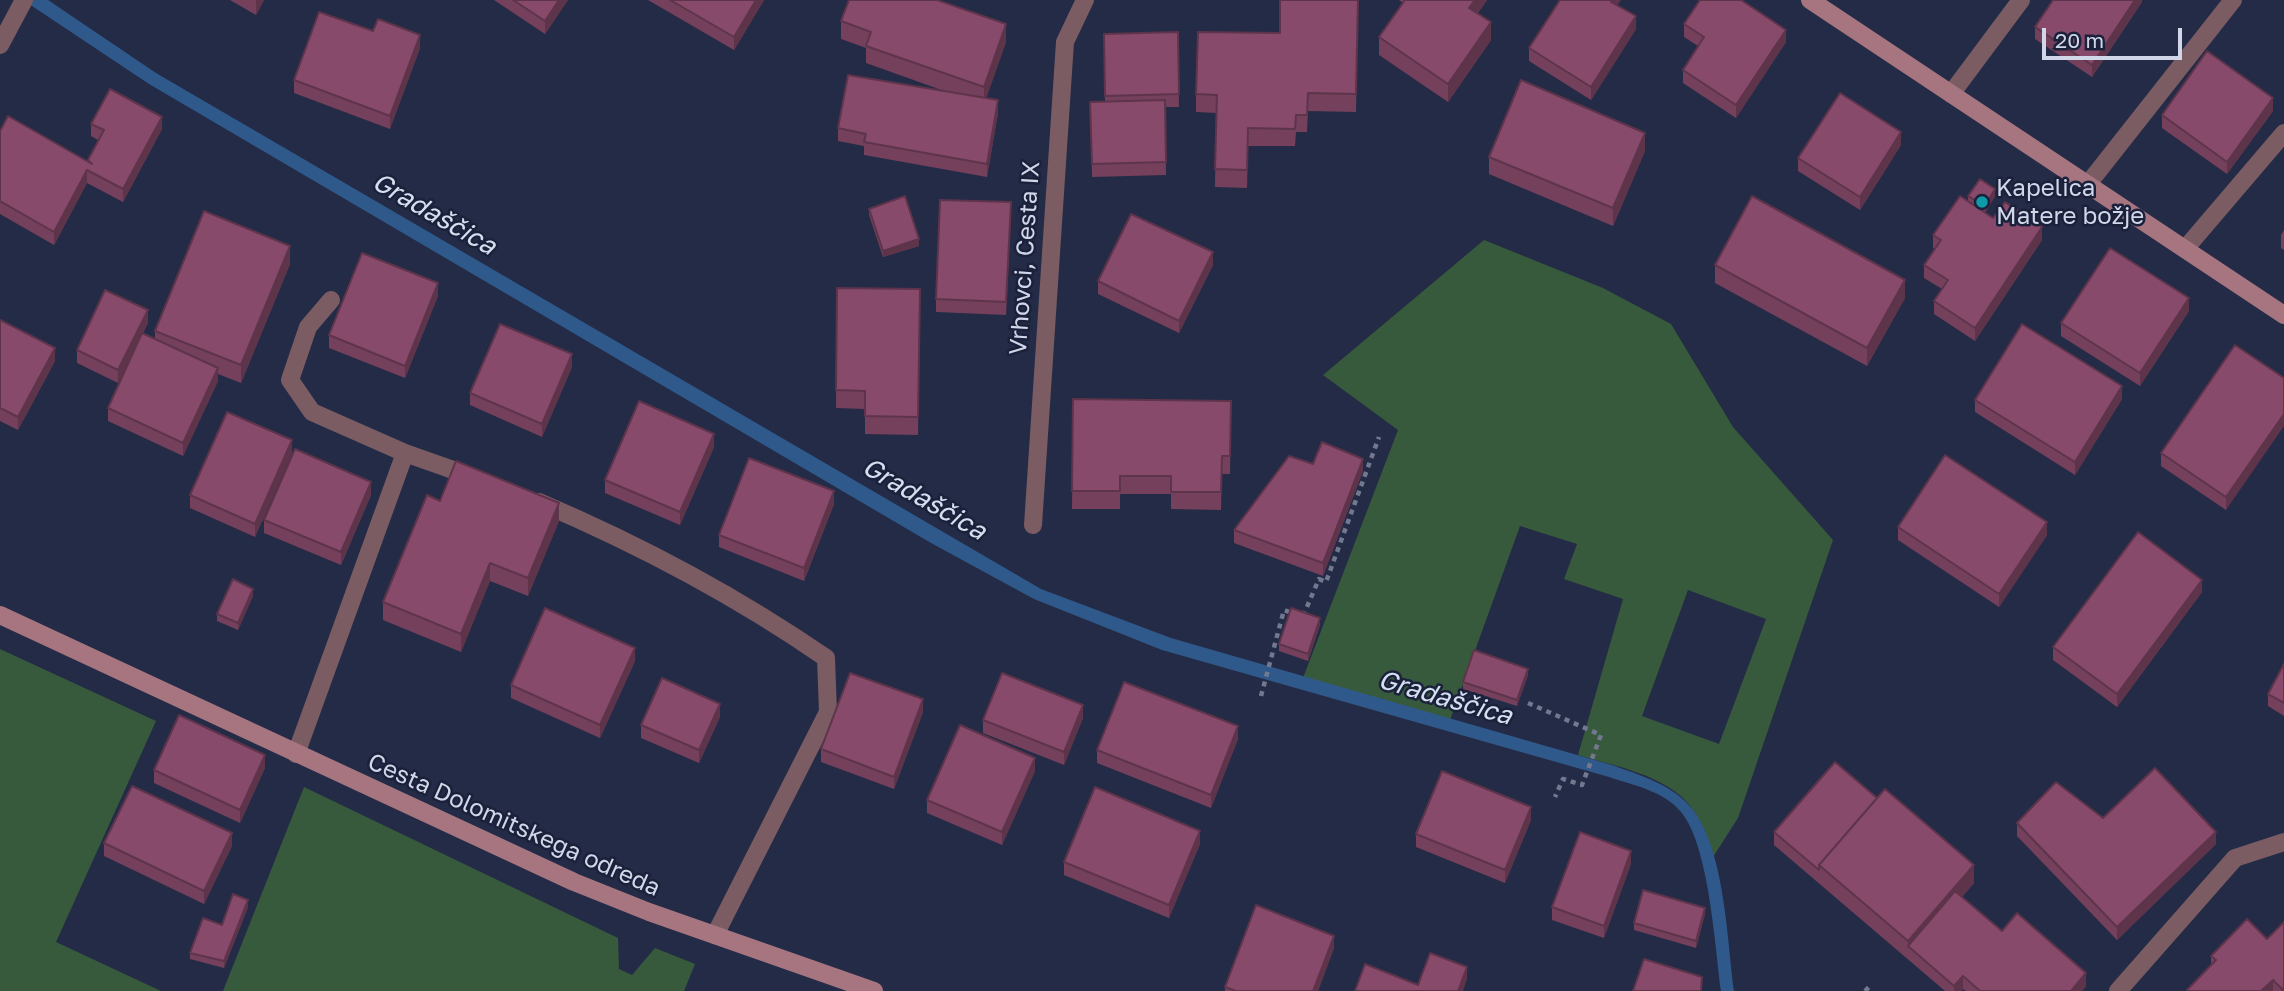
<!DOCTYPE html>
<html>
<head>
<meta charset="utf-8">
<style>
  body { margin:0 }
  #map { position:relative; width:2284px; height:991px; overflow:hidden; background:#242b46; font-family:"Golos Text",sans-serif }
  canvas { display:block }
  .scale { position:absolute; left:2042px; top:28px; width:140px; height:32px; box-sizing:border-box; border:4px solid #d1d7e8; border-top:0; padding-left:9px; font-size:21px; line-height:24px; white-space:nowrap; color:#d1d7e8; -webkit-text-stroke:5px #1b213b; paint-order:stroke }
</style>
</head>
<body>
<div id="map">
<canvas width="2284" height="991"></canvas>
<div class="scale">20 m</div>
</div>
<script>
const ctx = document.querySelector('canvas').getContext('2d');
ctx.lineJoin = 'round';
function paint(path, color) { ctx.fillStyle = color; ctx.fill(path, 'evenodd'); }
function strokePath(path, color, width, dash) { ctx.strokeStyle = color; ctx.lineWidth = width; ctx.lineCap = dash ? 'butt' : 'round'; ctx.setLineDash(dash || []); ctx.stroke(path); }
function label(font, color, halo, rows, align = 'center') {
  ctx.font = font + ' "Golos Text",sans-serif'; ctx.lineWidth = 5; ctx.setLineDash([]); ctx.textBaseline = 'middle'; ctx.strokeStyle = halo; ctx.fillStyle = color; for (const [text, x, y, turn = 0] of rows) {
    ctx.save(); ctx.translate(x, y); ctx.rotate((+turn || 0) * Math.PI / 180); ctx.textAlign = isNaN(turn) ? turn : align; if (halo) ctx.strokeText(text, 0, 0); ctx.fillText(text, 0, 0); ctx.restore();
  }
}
const green = new Path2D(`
  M1484,240L1603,288L1671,324L1733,427L1833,540L1738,818L1713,857C1707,840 1701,822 1691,807C1667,775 1614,766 1578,755L1623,599L1564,579L1577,544L1520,526L1450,720L1303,678L1398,430L1323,375ZM1688,590L1766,619L1719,744L1642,716Z
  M0,649L156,721L56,942L161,991H0Z
  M304,787L618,938L619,969L632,975L655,948L695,964L684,991H223Z`);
const water = new Path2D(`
  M23,0H48L156,73L1041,589L1171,638L1612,765C1639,775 1668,783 1688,804C1725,843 1727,940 1734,991H1721C1715,947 1709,845 1681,812C1664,791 1633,785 1609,777L1162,650L1034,599L931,543L149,84Z`);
const path = new Path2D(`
  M1303,616L1319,579L1326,582L1379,437
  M1261,696L1284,610L1295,614
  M1528,703L1601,735L1582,785L1563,779L1555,797
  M1865,991L1870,986`);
const lane = new Path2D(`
  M0,45L24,0
  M1951,94L2021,0
  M2088,184L2233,0
  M2185,249L2284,133
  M1033,525L1065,42L1085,0
  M2118,991L2235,858L2284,842`);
const street = new Path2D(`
  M331,300L308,327L290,380L312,412L405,453L473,477
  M539,502C640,545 736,596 826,658L828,712L715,935
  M296,754L405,453`);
const secondary = new Path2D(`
  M1810,0L2284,315
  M0,615L574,882L649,912L874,991`);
const wall = new Path2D(`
  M230,0H264L256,15Z
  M494,0H568L545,34Z
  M648,0H764L734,50Z
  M1358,0L1356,112L1308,111L1307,132H1296L1295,146H1248L1247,188L1215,187L1216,113L1196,112V94L1280,33Z
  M1399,0H1487L1478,13L1491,40L1448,102L1379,55V37L1403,3Z
  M2142,0V2L2092,77L2035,39V27Z
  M1617,5L1636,29L1591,100L1529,61V48Z
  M841,21L1006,42L986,98L998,113L987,177L864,155V146L838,141V128L947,92L866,63V48L841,39Z
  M1684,24L1786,42L1736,118L1683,83V70L1698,46L1684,37Z
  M1178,32L1179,107H1165L1166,175L1092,177L1090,102H1105L1104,34Z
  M420,48L390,129L294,93V80Z
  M2273,111L2227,174L2162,128V115Z
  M91,124L162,129L123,202L87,183L54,245L0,214V131L88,162L98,140L91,136Z
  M1901,145L1860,210L1798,171V158Z
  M1645,151L1613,226L1489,174V157Z
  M1968,196H1995L1985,213L1993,218L2042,240L1975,341L1934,314V301L1942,289L1924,278V265L1935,249L1933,248V235L1968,201Z
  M869,209L919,246L883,257L869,215Z
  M1011,215L1006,315L936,312V299Z
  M2284,230V250L2281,248V235Z
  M290,264L241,383L218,374V381L183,456L108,421V408L132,356L118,383L77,363V350L148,323L143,333L155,339V331Z
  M1213,265L1179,333L1098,294V281Z
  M1715,265L1905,298L1867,366L1715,283Z
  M837,288L920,289L918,435L865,434V409L836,408Z
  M438,296L405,378L329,348V335Z
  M2189,311L2140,386L2061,336V323Z
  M0,320L55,361L18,430L0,421Z
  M572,367L542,437L470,405V393Z
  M2284,378L2226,510L2161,466V453Z
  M1073,399L1231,401L1230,474H1222L1221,510L1171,509V494H1120V509H1072Z
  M2122,399L2075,475L1975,412V400Z
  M714,447L680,525L605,493V480Z
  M292,453L255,537L190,508V495Z
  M1363,471L1323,576L1234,543V530Z
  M371,495L341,565L264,533V520Z
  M834,504L804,581L719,547V535Z
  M559,521L528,596L490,581L461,652L383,620V602Z
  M1898,527L2047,535L1999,607L1898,540Z
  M2202,592L2117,707L2053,660V647Z
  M253,596L238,630L217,621V614Z
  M1320,625L1308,661L1279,651V644Z
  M635,661L600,738L511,698V685Z
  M2284,664V716L2268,706V694Z
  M1528,675L1517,706L1463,689V682Z
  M923,712L894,789L821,762V749Z
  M720,717L699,763L641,738V725Z
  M1083,718L1064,765L983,733V720Z
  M1238,739L1211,808L1097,763V750Z
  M265,768L240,823L154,783V770Z
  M1035,771L1002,845L927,813V800Z
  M2103,818L2216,844L2117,940L2017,836V823Z
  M1531,820L1505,883L1416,847V834Z
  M1774,832L1974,883L1962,897L2002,931L2086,986L2082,991H1966L1963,989L1961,991H1945L1774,845Z
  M104,843L232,846L204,904L104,856Z
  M1200,844L1169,918L1064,875V862Z
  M1631,864L1604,938L1552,920V907Z
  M248,907L224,968L190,959V953L222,925Z
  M1705,914L1696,948L1634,930V923Z
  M2267,939L2284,991H2187L2211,964V956Z
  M1334,948L1318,991H1225V987Z`);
const shadedWall = new Path2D(`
  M256,0H264L256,15Z
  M559,0H568L545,34V21Z
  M756,0H764L734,50V37Z
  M1475,0H1487L1469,25V8Z
  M1613,0H1621L1611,15V2Z
  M2135,0H2142V2L2092,77V65Z
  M1636,16V29L1591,100V87Z
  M1491,22V40L1448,102V84Z
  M1006,24V42L984,105V87Z
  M1786,30V42L1736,118V105Z
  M420,35V48L390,129V116Z
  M2273,98V111L2227,174V162Z
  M998,100V113L987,177V164Z
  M162,117V129L123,202V189Z
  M1901,132V145L1860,210V197Z
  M1645,133V151L1613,226V208Z
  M87,170V183L54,245V232Z
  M1995,189V196L1985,213V206Z
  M2042,227V240L1975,341V328Z
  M919,239V246L883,257V251Z
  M290,246V264L241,383V365Z
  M1213,252V265L1179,333V321Z
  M1905,280V298L1867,366V348Z
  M438,283V296L405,378V366Z
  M2189,298V311L2140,386V373Z
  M148,310V323L118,383V370Z
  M55,348V361L18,430V417Z
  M572,354V367L542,437V424Z
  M218,368V381L183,456V443Z
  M2122,386V399L2075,475V462Z
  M2284,414V426L2226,510V497Z
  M714,434V447L680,525V512Z
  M292,440V453L255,537V524Z
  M1363,459V471L1323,576V563Z
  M371,482V495L341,565V552Z
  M834,491V504L804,581V568Z
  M559,503V521L528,596V578Z
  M2047,522V535L1999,607V594Z
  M490,563V581L461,652V634Z
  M2202,580V592L2117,707V694Z
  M253,589V596L238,630V623Z
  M1320,618V625L1308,661V654Z
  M635,648V661L600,738V725Z
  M1528,669V675L1517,706V700Z
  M923,699V712L894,789V777Z
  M720,704V717L699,763V750Z
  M1083,705V718L1064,765V752Z
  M1238,726V739L1211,808V795Z
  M265,755V768L240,823V810Z
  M1035,758V771L1002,845V832Z
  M1531,807V820L1505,883V870Z
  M1200,831V844L1169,918V905Z
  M2216,832V844L2117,940V927Z
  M232,833V846L204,904V891Z
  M1631,851V864L1604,938V926Z
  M1974,865V883L1914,952L1908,946V941Z
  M248,900V907L224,968V961Z
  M1705,908V914L1696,948V941Z
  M1334,936V948L1318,991H1313Z
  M1467,967V979L1463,991H1458Z
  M2086,973V986L2082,991H2071Z
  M1963,976V989L1961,991H1954V986Z
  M2273,980V991H2261Z`);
const building = new Path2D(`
  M513,0H559L545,21Z
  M670,0H756L734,37Z
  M849,0H937L1006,24L984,87L866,46L871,32L841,21Z
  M1280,0H1358L1356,94L1308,93L1307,115H1296L1295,129L1248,128L1247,170L1215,169L1217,95L1196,94L1198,32L1280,33Z
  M1405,0H1475L1469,8L1491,22L1448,84L1379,37Z
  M1560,0H1613L1611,2L1636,16L1591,87L1529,48Z
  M1700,0H1741L1786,30L1736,105L1683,70L1704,37L1684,24Z
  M2053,0H2135L2092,65L2035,27Z
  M319,12L373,31L378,19L420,35L390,116L294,80Z
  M1178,32L1179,94L1105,96L1104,34Z
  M2207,51L2273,98L2227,162L2162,115Z
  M848,75L998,100L987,164L864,142L866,134L838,128Z
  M1521,80L1645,133L1613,208L1489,157Z
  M110,89L162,117L123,189L87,170L54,232L0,201V131L8,116L92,164L88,160L104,130L91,124Z
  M1840,93L1901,132L1860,197L1798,158Z
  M1165,100L1166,162L1092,164L1090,102Z
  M1980,179L1995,189L1985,206L1968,196Z
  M905,196L919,239L883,251L869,209Z
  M1752,196L1905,280L1867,348L1715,265Z
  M1960,196L1993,218L2005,202L2042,227L1975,328L1934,301L1948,280L1924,265L1941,240L1933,235Z
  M940,200L1011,202L1006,302L936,299Z
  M204,211L290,246L241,365L155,331Z
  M1131,214L1213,252L1179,321L1098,281Z
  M2110,248L2189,298L2140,373L2061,323Z
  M362,253L438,283L405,366L329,335Z
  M837,288L920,289L918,417L865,416V391L836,390Z
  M105,290L148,310L118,370L77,350Z
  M0,320L55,348L18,417L0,408Z
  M500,324L572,354L542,424L470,393Z
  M2022,324L2122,386L2075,462L1975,400Z
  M142,333L218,368L183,443L108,408Z
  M2235,345L2284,378V414L2226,497L2161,453Z
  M1073,399L1231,401L1230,456H1222L1221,492H1171V476H1120V491H1072Z
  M639,401L714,434L680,512L605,480Z
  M227,412L292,440L255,524L190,495Z
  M1322,442L1363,459L1323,563L1234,530L1289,456L1313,464Z
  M295,449L371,482L341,552L264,520Z
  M1945,455L2047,522L1999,594L1898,527Z
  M749,458L834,491L804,568L719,535Z
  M456,461L559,503L528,578L490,563L461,634L383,602L427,495L440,501Z
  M2138,532L2202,580L2117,694L2053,647Z
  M233,579L253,589L238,623L217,614Z
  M545,608L635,648L600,725L511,685Z
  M1291,608L1320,618L1308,654L1279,644Z
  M1474,650L1528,669L1517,700L1463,682Z
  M2284,664V703L2268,694Z
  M850,673L923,699L894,777L821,749Z
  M1002,673L1083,705L1064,752L983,720Z
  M662,678L720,704L699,750L641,725Z
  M1124,682L1238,726L1211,795L1097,750Z
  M179,715L265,755L240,810L154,770Z
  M960,725L1035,758L1002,832L927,800Z
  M1835,762L1877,798L1819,865V870L1774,832Z
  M2155,768L2216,832L2117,927L2017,823L2056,782L2103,818Z
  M1442,771L1531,807L1505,870L1416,834Z
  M132,786L232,833L204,891L104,843Z
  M1095,787L1200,831L1169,905L1064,862Z
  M1885,789L1974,865L1908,941L1819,865Z
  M1580,832L1631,851L1604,926L1552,907Z
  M1643,890L1705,908L1696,941L1634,923Z
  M1955,891L2002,931L2017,913L2086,973L2071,991H1980L1963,976L1954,986L1908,946Z
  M233,894L248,900L224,961L190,953L203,918L222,925Z
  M1256,905L1334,936L1313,991H1236L1225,987Z
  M2247,919L2267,939L2284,922V991L2273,980L2261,991H2188L2187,990L2216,960L2211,956Z
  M1430,953L1467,967L1458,991H1355L1365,964L1418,985Z
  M1644,959L1702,977L1701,991H1633Z`);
const markers = [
  [1982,202,7,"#0f9aa8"]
];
const poiNames = [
  ["Kapelica",1996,188],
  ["Matere božje",1996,216]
];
const streetNames = [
  ["Vrhovci, Cesta IX",1025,258,-86],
  ["Cesta Dolomitskega odreda",514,825,24]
];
const waterNames = [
  ["Gradaščica",434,214,30],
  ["Gradaščica",924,499,30],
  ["Gradaščica",1445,698,16]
];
paint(green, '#375a3c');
paint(water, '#2f598b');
strokePath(path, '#72798f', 4.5, [5, 5]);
strokePath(lane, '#7b5c62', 18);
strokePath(street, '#7b5c62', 18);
strokePath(secondary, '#a77580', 18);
paint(wall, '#74405c');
paint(shadedWall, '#5e344b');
paint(building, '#874a6b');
strokePath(building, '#5e344b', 2);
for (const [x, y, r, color] of markers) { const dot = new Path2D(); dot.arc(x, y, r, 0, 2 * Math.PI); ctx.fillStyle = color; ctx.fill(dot); strokePath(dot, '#1b213b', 2.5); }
label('24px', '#d1d7e8', '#1b213b', poiNames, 'left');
label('24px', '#d1d7e8', '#1b213b', streetNames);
label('italic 26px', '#d4e0f0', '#1b213b', waterNames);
</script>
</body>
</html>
